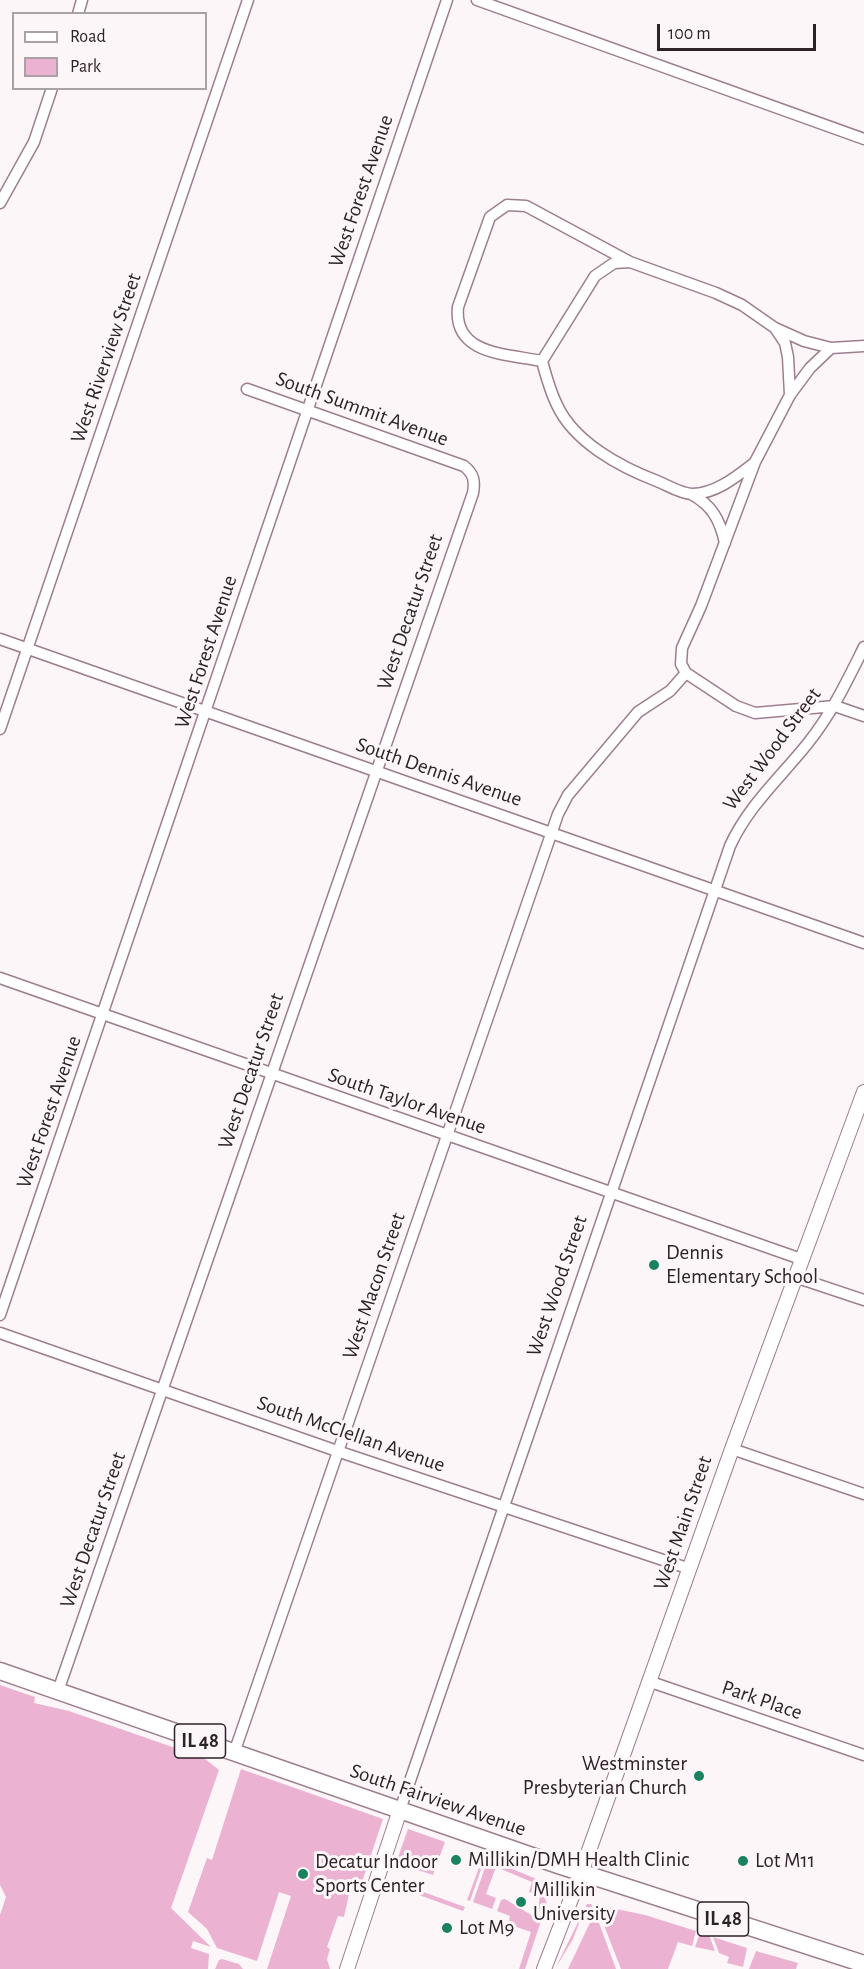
<!DOCTYPE html>
<html>
<head>
<meta charset="utf-8">
<style>
  body { margin:0 }
  #map { position:relative; width:864px; height:1969px; overflow:hidden; background:#fdf6f9; font-family:"Alegreya Sans",sans-serif }
  canvas { display:block }
  .legend { position:absolute; left:12px; top:12px; width:195px; height:78px; box-sizing:border-box; background:#fdf6f9; border:2px solid #aaa1a6; margin:0; padding:8px 10px; list-style:none; font-size:18px; color:#2e2229 }
  .legend li { display:flex; align-items:center; gap:12px; height:30px }
  .legend b { width:30px; border:2px solid #aaa1a6 }
  .scale { position:absolute; left:657px; top:24px; width:159px; height:27px; box-sizing:border-box; border:3px solid #2e2229; border-top:0; padding-left:8px; font-size:18px; line-height:21px; white-space:nowrap; color:#2e2229; -webkit-text-stroke:4px #fdf6f9; paint-order:stroke }
</style>
</head>
<body>
<div id="map">
<canvas width="864" height="1969"></canvas>
<ul class="legend">
<li><b style="height:8px;background:#fff"></b>Road</li>
<li><b style="height:16px;background:#ebb2d2"></b>Park</li>
</ul>
<div class="scale">100 m</div>
</div>
<script>
const ctx = document.querySelector('canvas').getContext('2d');
ctx.lineJoin = 'round';
function paint(path, color) { ctx.fillStyle = color; ctx.fill(path, 'evenodd'); }
function strokePath(path, color, width, dash) { ctx.strokeStyle = color; ctx.lineWidth = width; ctx.lineCap = dash ? 'butt' : 'round'; ctx.setLineDash(dash || []); ctx.stroke(path); }
function label(font, color, halo, rows, align = 'center') {
  ctx.font = font + ' "Alegreya Sans",sans-serif'; ctx.lineWidth = 6; ctx.setLineDash([]); ctx.textBaseline = 'middle'; ctx.strokeStyle = halo; ctx.fillStyle = color; for (const [text, x, y, turn = 0] of rows) {
    ctx.save(); ctx.translate(x, y); ctx.rotate((+turn || 0) * Math.PI / 180); ctx.textAlign = isNaN(turn) ? turn : align; if (halo) ctx.strokeText(text, 0, 0); ctx.fillText(text, 0, 0); ctx.restore();
  }
}
const green = new Path2D(`
  M0,1685L35,1697L34,1703L69,1711L204,1758L219,1770L171,1908L211,1947L193,1941L191,1948L209,1954L208,1969H0V1915L6,1897L0,1885Z
  M241,1769L383,1819L361,1885L349,1894L344,1917L338,1916L327,1947L330,1949L327,1959L330,1969H267L291,1896L279,1892L257,1961L217,1948L207,1929L188,1912L207,1858L212,1860Z
  M408,1829L445,1842L433,1875L396,1863Z
  M476,1855L485,1858L470,1901L467,1900L480,1865Z
  M488,1859L539,1880L547,1904L543,1916L538,1909L540,1896L529,1892L532,1882L496,1867L486,1894L496,1898L492,1909L473,1902Z
  M390,1880L465,1907L463,1911L389,1884Z
  M505,1899L541,1921L525,1969H519L531,1932L508,1924L510,1916L497,1911L501,1900Z
  M587,1904H591L593,1908L583,1913L573,1939L555,1969Z
  M607,1907L645,1915L696,1931L692,1946L678,1942L668,1969H621L598,1910Z
  M595,1912L616,1969H568Z
  M700,1933L709,1935L715,1951L695,1947Z
  M713,1937L747,1948L743,1967L727,1963L729,1957L719,1953Z
  M756,1951L798,1963L796,1969H749Z
  M222,1959L239,1964L243,1969H215L219,1960Z`);
const minor = new Path2D(`
  M477,0L864,139
  M78,14L82,0
  M0,203L34,142L52,88
  M542,361C507,354 453,355 458,307L490,217L507,205L526,206L630,262
  M790,395L810,368L831,348
  M753,464C736,477 715,494 692,494C681,494 667,485 657,481C620,467 574,442 557,405C550,391 546,376 542,361L595,276L614,263L630,262L716,293L742,305L775,328L804,341L831,348L864,346
  M691,494C712,505 720,520 725,543
  M0,639L864,943
  M686,673L736,706L755,713L835,706L864,716
  M0,729L248,0
  M0,978L801,1259
  M795,1277L864,1300
  M0,1315L447,0
  M0,1333L337,1451L690,1569
  M732,1449L864,1494
  M648,1681L864,1755
  M58,1691L473,493C475,481 474,474 464,466L247,389
  M234,1753L558,814L568,795L638,712L670,691L686,673L681,664L682,648L701,606L755,462L790,395L788,357L785,343L775,328
  M400,1810L730,846C748,806 781,777 808,743C832,713 847,681 864,647`);
const tertiary = new Path2D(`
  M347,1969L400,1810
  M544,1969L581,1873L732,1449L864,1092`);
const primary = new Path2D(`
  M0,1671L558,1865L864,1964`);
const markers = [
  [654,1265,6,"#1a835e"],
  [699,1776,6,"#1a835e"],
  [456,1860,6,"#1a835e"],
  [743,1861,6,"#1a835e"],
  [303,1874,6,"#1a835e"],
  [521,1902,6,"#1a835e"],
  [447,1928,6,"#1a835e"]
];
const shields = [
  [200,1741,51],
  [723,1919,51]
];
const shieldNames = [
  ["IL 48",200,1741],
  ["IL 48",723,1919]
];
const streetNames = [
  ["West Forest Avenue",361,191,-71],
  ["West Riverview Street",106,358,-71],
  ["South Summit Avenue",362,409,20],
  ["West Decatur Street",410,612,-71],
  ["West Forest Avenue",206,652,-72],
  ["West Wood Street",772,749,-53],
  ["South Dennis Avenue",439,772,19],
  ["West Decatur Street",251,1071,-71],
  ["South Taylor Avenue",407,1101,19],
  ["West Forest Avenue",49,1112,-71],
  ["West Macon Street",374,1286,-71],
  ["West Wood Street",557,1286,-71],
  ["South McClellan Avenue",351,1434,19],
  ["West Main Street",683,1523,-71],
  ["West Decatur Street",93,1530,-71],
  ["Park Place",762,1700,19],
  ["South Fairview Avenue",438,1800,19]
];
const poiNames = [
  ["Dennis",666,1253],
  ["Elementary School",666,1277],
  ["Westminster",687,1764,"right"],
  ["Presbyterian Church",687,1788,"right"],
  ["Millikin/DMH Health Clinic",468,1860],
  ["Lot M11",755,1861],
  ["Decatur Indoor",315,1862],
  ["Sports Center",315,1886],
  ["Millikin",533,1890],
  ["University",533,1914],
  ["Lot M9",459,1928]
];
paint(green, '#ebb2d2');
strokePath(minor, '#9d7e8f', 13);
strokePath(tertiary, '#9d7e8f', 16);
strokePath(primary, '#9d7e8f', 19);
strokePath(minor, '#fff', 10);
strokePath(tertiary, '#fff', 14);
strokePath(primary, '#fff', 16);
for (const [x, y, r, color] of markers) { const dot = new Path2D(); dot.arc(x, y, r, 0, 2 * Math.PI); ctx.fillStyle = color; ctx.fill(dot); strokePath(dot, '#fdf6f9', 2); }
for (const [x, y, w] of shields) { const box = new Path2D(); box.roundRect(x - w / 2, y - 17, w, 34, 4.5); ctx.fillStyle = '#fdf6f9'; ctx.fill(box); strokePath(box, '#2e2229', 1.5); }
label('bold 20px', '#2e2229', null, shieldNames);
label('21px', '#2e2229', '#fdf6f9', streetNames);
label('21px', '#2e2229', '#fdf6f9', poiNames, 'left');
</script>
</body>
</html>
